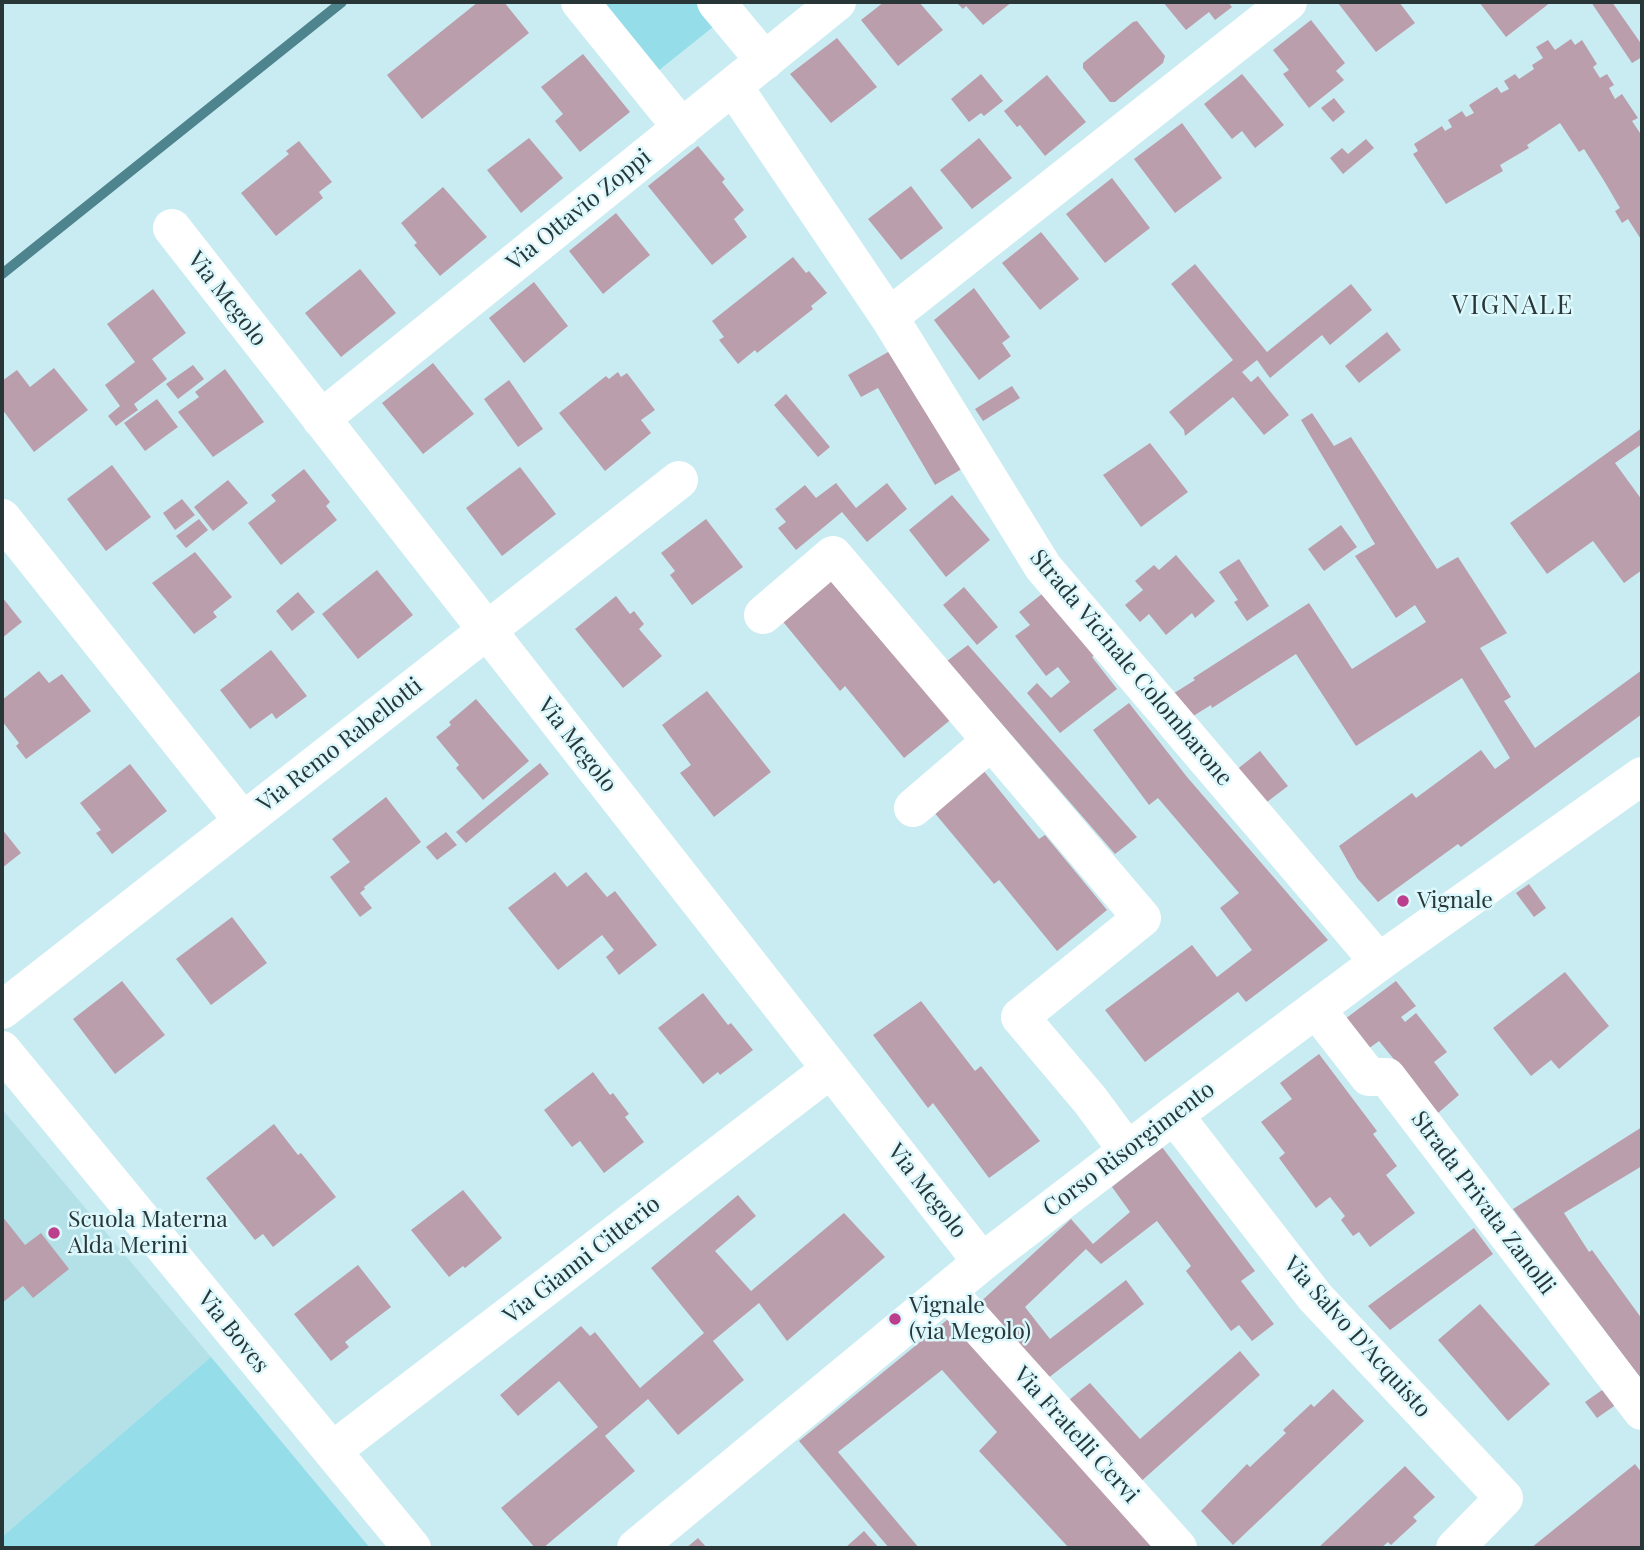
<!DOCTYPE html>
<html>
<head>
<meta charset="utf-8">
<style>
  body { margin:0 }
  #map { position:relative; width:1644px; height:1550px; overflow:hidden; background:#c9ecf2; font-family:"Playfair Display",serif }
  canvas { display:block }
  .frame { position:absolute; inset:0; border:4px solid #283638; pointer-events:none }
</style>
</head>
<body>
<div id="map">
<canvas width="1644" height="1550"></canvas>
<div class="frame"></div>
</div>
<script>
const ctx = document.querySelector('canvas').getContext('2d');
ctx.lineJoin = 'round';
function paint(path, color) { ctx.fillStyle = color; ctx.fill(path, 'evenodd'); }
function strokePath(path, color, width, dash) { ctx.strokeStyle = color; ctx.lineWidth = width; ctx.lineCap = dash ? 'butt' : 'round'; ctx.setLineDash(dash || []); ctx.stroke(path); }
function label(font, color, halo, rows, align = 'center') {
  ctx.font = font + ' "Playfair Display",serif'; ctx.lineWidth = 5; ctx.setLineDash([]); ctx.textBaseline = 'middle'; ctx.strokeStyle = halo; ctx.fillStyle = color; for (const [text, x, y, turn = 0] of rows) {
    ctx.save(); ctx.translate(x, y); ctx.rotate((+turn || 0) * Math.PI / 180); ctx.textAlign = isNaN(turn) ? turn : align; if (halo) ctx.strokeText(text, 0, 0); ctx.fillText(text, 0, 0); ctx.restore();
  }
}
const built = new Path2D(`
  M2,1109L211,1357L2,1537Z`);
const green = new Path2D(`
  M602,2H701L718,23L658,71Z
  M211,1357L370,1548H2V1537Z`);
const stream = new Path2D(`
  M2,274L342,2`);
const building = new Path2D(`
  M478,2H504L529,33L422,119L387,75Z
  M884,2H919L943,30L898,66L861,20Z
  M956,2H1012L983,25L966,6L963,9Z
  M1163,2H1228L1232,7L1215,20L1209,12L1186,30Z
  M1339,2H1399L1415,23L1376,52L1338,3Z
  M1479,2H1551L1506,37Z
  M1591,2H1612L1642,45V57L1632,63Z
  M1311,20L1345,63L1336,71L1344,80L1309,108L1283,74L1289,70L1273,50Z
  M1137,21L1165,56L1163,63L1115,102H1110L1083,68V63L1133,22Z
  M837,38L877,87L831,123L790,74Z
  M1571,39L1575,45L1582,40L1597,64L1593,67L1600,78L1607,74L1614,85L1609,88L1615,99L1622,94L1638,118L1632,121L1642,136V241L1628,219L1622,223L1615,211L1620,208L1603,179L1584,149L1579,152L1560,123L1527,145L1529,148L1500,165L1503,171L1446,204L1413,154L1418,151L1414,144L1442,126L1445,131L1452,127L1448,120L1462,111L1466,117L1474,113L1469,105L1497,87L1501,93L1509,89L1504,81L1515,74L1519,79L1534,69L1532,65L1543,58L1536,47L1548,40L1555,50Z
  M583,54L630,112L580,152L555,121L563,114L541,87Z
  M981,74L1003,101L984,116L981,113L969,122L951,99Z
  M1242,74L1284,125L1255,148L1242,131L1232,139L1204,104Z
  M1047,75L1086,122L1045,156L1020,125L1017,127L1004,111Z
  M1334,98L1345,112L1333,122L1321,108Z
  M1182,123L1222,178L1175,213L1134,159Z
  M529,138L563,178L521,213L487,170Z
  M979,138L1012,178L972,209L940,170Z
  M1366,139L1374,148L1343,174L1330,158L1342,148L1348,154Z
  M299,141L332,182L319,192L323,198L276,236L241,193L289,154L286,151Z
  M698,146L725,179L722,182L744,210L734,219L747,237L712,265L648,186Z
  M1112,178L1150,228L1105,263L1066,214Z
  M911,186L943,228L901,260L868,219Z
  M443,187L487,237L440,276L414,245L417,243L401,223Z
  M616,213L650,255L603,294L569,251Z
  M1041,232L1079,279L1040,310L1002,263Z
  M793,257L806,273L809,271L827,293L811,306L813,309L757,353L755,350L738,364L719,340L724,337L712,321Z
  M1195,264L1267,352L1351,284L1372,310L1330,345L1322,335L1270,378L1257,360L1242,372L1251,382L1258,376L1289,415L1264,435L1233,397L1185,436L1184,430L1169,412L1233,360L1171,284Z
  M360,269L396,313L341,357L305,313Z
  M534,282L568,326L524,363L489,318Z
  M974,288L1010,337L1002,343L1011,356L979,380L934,320Z
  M153,289L186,333L152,359L167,379L134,404L138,410L116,426L108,416L120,406L105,385L135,362L107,324Z
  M1387,332L1401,350L1359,383L1345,366Z
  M895,348L965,467L935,485L878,388L861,397L848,375Z
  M433,363L474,414L423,454L382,403Z
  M193,365L204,379L178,399L166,384Z
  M54,368L88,410L34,452L2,409V381L17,370L30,387Z
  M225,369L264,422L213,457L178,412L199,397L195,392Z
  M618,372L621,377L627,373L655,410L641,420L651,433L605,471L559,413L606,376L609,379Z
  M509,380L543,429L518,447L484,399Z
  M1012,386L1020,398L983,421L975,409Z
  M786,394L830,447L818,457L774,405Z
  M157,399L178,427L145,451L124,423Z
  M1312,413L1334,446L1351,437L1437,569L1458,557L1507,633L1480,648L1511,697L1504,701L1535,748L1642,670V714L1461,847L1458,844L1378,902L1357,878L1339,846L1412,793L1416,798L1481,750L1495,769L1510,758L1462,678L1356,746L1296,654L1212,708L1211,705L1190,718L1171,695L1195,680L1193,678L1309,603L1352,669L1426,622L1415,605L1396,618L1355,556L1375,544L1301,420Z
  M1642,428V444L1615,463L1642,500V570L1624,583L1593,541L1547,574L1510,523Z
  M1150,443L1188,492L1141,527L1103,475Z
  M112,465L151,517L106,551L67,499Z
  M520,467L556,514L502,556L466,508Z
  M304,469L330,502L326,506L337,520L281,565L248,523L276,501L271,495Z
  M228,480L248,503L213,531L194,507Z
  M836,483L856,508L887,483L907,509L867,542L842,512L796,550L778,528L786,522L775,509L805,485L816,498Z
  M952,495L990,540L946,577L909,530Z
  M182,499L195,515L175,530L163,513Z
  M199,519L208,530L186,548L176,536Z
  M706,519L743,567L692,605L670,575L675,571L661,553Z
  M1341,525L1357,547L1324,571L1308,549Z
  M195,552L232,597L213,612L217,617L194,634L152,583Z
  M1176,555L1215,601L1195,618L1192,613L1166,635L1149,614L1140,622L1125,605L1143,590L1135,581L1154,565L1159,570Z
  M1239,559L1269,606L1247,621L1234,602L1238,600L1219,572Z
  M377,570L413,615L358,659L322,614Z
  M830,577L954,717L904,758L845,686L840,691L780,618Z
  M964,587L998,627L977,645L943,605Z
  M1047,590L1096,654L1092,657L1117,689L1060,733L1027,693L1037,683L1051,698L1070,682L1058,667L1046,676L1015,636L1030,625L1019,612Z
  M298,592L315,612L292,631L276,611Z
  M616,596L630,614L634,611L644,624L639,629L662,656L623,688L575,629Z
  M2,597L22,622L2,638Z
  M968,645L1137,837L1115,854L947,661Z
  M271,650L307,696L276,719L272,713L250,729L220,690Z
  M39,671L49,683L62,674L91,711L26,759L16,746L19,743L2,721V700Z
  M707,691L771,772L714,817L680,773L691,765L662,725Z
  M476,699L529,761L483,800L456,768L459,765L436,737L451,725L449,722Z
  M1129,703L1187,777L1328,940L1246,1002L1238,992L1145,1062L1105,1010L1192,945L1217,977L1252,950L1220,908L1239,893L1158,798L1149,805L1093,730Z
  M1260,751L1288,786L1263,805L1235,771Z
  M540,763L549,774L466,843L456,832Z
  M130,764L167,811L112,854L96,833L101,830L80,803Z
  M983,770L1039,839L1045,835L1107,910L1057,951L999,880L994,884L933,811Z
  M386,797L421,842L364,887L365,889L360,893L372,908L360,917L330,877L350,862L332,839Z
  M2,829L21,853L2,868Z
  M446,832L457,845L437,860L426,847Z
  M555,872L567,887L586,872L607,897L615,891L657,945L619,975L606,957L614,950L602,935L558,970L508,908Z
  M1529,884L1546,908L1534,917L1516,893Z
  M232,917L267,963L211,1005L176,959Z
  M1565,972L1609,1026L1559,1069L1551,1060L1531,1076L1493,1028Z
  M122,981L165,1035L115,1074L73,1019Z
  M1396,981L1416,1006L1401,1017L1405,1022L1416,1013L1447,1052L1434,1062L1459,1095L1438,1113L1379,1041L1368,1049L1345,1019Z
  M703,993L728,1025L731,1023L753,1050L720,1075L718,1072L703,1084L658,1028Z
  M921,1001L975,1071L981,1066L1040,1141L989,1178L933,1103L928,1108L873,1035Z
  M1319,1054L1377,1131L1373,1134L1397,1166L1386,1175L1415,1213L1370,1247L1359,1232L1353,1236L1341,1220L1345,1216L1330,1197L1316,1208L1279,1158L1285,1153L1261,1122L1292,1099L1280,1083Z
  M593,1072L610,1095L613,1093L629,1114L625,1117L644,1142L604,1173L580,1141L572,1147L544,1110Z
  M274,1124L298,1155L301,1153L336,1197L273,1247L263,1234L255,1240L206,1178Z
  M1642,1127V1166L1564,1213L1589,1252L1592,1250L1642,1319V1380L1513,1209Z
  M1162,1147L1255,1271L1241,1281L1274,1324L1252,1341L1239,1325L1231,1331L1186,1271L1191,1266L1157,1221L1101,1264L1086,1249L1025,1307L1050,1339L1126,1280L1144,1304L1043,1382L977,1305L1071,1219L1093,1244L1130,1212L1112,1187Z
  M463,1190L502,1238L465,1268L463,1266L449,1277L411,1230Z
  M738,1195L756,1216L715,1251L751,1291L844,1213L885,1257L787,1341L759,1303L713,1341L744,1380L678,1435L648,1399L605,1436L635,1471L543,1548H535L501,1508L598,1427L559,1381L518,1416L500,1395L581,1326L590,1336L595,1332L640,1388L704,1333L651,1268Z
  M2,1216L25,1245L41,1233L69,1269L33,1298L23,1286L2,1303Z
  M1474,1228L1493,1254L1390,1330L1368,1306Z
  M358,1265L391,1307L345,1342L349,1347L331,1361L294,1314Z
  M1480,1304L1550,1384L1508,1421L1438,1340Z
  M953,1315L1165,1548H1069L979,1451L997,1432L942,1370L838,1452L919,1548H889L799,1441Z
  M1240,1351L1260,1375L1137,1485L1064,1404L1090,1383L1140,1439Z
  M1605,1388L1617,1404L1597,1418L1585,1402Z
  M1333,1389L1364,1421L1233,1545L1201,1511L1247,1464L1250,1467L1286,1433L1283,1430L1311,1404L1314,1407Z
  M1635,1464L1642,1473V1545L1638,1548H1531Z
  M1405,1466L1435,1497L1413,1517L1417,1521L1391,1545L1388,1542L1381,1548H1318Z
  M864,1531L879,1548H845Z
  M698,1538L707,1548H686Z`);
const minor = new Path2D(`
  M580,2L682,128
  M716,2L765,61
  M733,86L889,317L1043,567L1379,962
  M172,228L982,1262
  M889,317L1288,2
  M321,419L837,2
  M2,518L243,821
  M763,615L833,555L1142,918L1020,1017L1090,1100L1127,1150
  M913,808L990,742
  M1316,1009L1369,1077H1387L1642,1411
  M2,1010L679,480
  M2,1050L412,1548
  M1174,1115L1315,1297L1504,1498L1455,1548
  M947,1291L1178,1548
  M332,1451L831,1069`);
const major = new Path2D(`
  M636,1548L982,1262L1174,1115L1379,962L1642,776`);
const markers = [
  [1403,901,7,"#bc3f8d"],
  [54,1233,7,"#bc3f8d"],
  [895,1319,7,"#bc3f8d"]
];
const streetNames = [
  ["Via Ottavio Zoppi",579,210,-39],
  ["Via Megolo",227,299,52],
  ["Strada Vicinale Colombarone",1131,668,50],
  ["Via Remo Rabellotti",340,745,-38],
  ["Via Megolo",577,745,52],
  ["Corso Risorgimento",1129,1149,-37],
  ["Via Megolo",927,1191,52],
  ["Strada Privata Zanolli",1483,1203,53],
  ["Via Gianni Citterio",582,1260,-38],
  ["Via Boves",233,1332,51],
  ["Via Salvo D'Acquisto",1357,1337,48],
  ["Via Fratelli Cervi",1076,1435,48]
];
const poiNames = [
  ["Vignale",1417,901],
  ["Scuola Materna",68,1220],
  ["Alda Merini",68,1246],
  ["Vignale",909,1306],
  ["(via Megolo)",909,1332]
];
const quarterNames = [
  ["VIGNALE",1513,306]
];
paint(built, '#b4e1e7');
paint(green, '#94dde9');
strokePath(stream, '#4d848d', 10);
paint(building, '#ba9eac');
strokePath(minor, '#fff', 38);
strokePath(major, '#fff', 38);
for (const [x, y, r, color] of markers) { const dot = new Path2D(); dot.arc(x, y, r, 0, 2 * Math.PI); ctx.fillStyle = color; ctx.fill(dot); strokePath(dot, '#dcf8fc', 2.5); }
label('23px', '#283638', '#dcf8fc', streetNames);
label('23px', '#283638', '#dcf8fc', poiNames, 'left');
ctx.letterSpacing = '2px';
label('26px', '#283638', '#dcf8fc', quarterNames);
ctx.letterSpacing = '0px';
</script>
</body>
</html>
